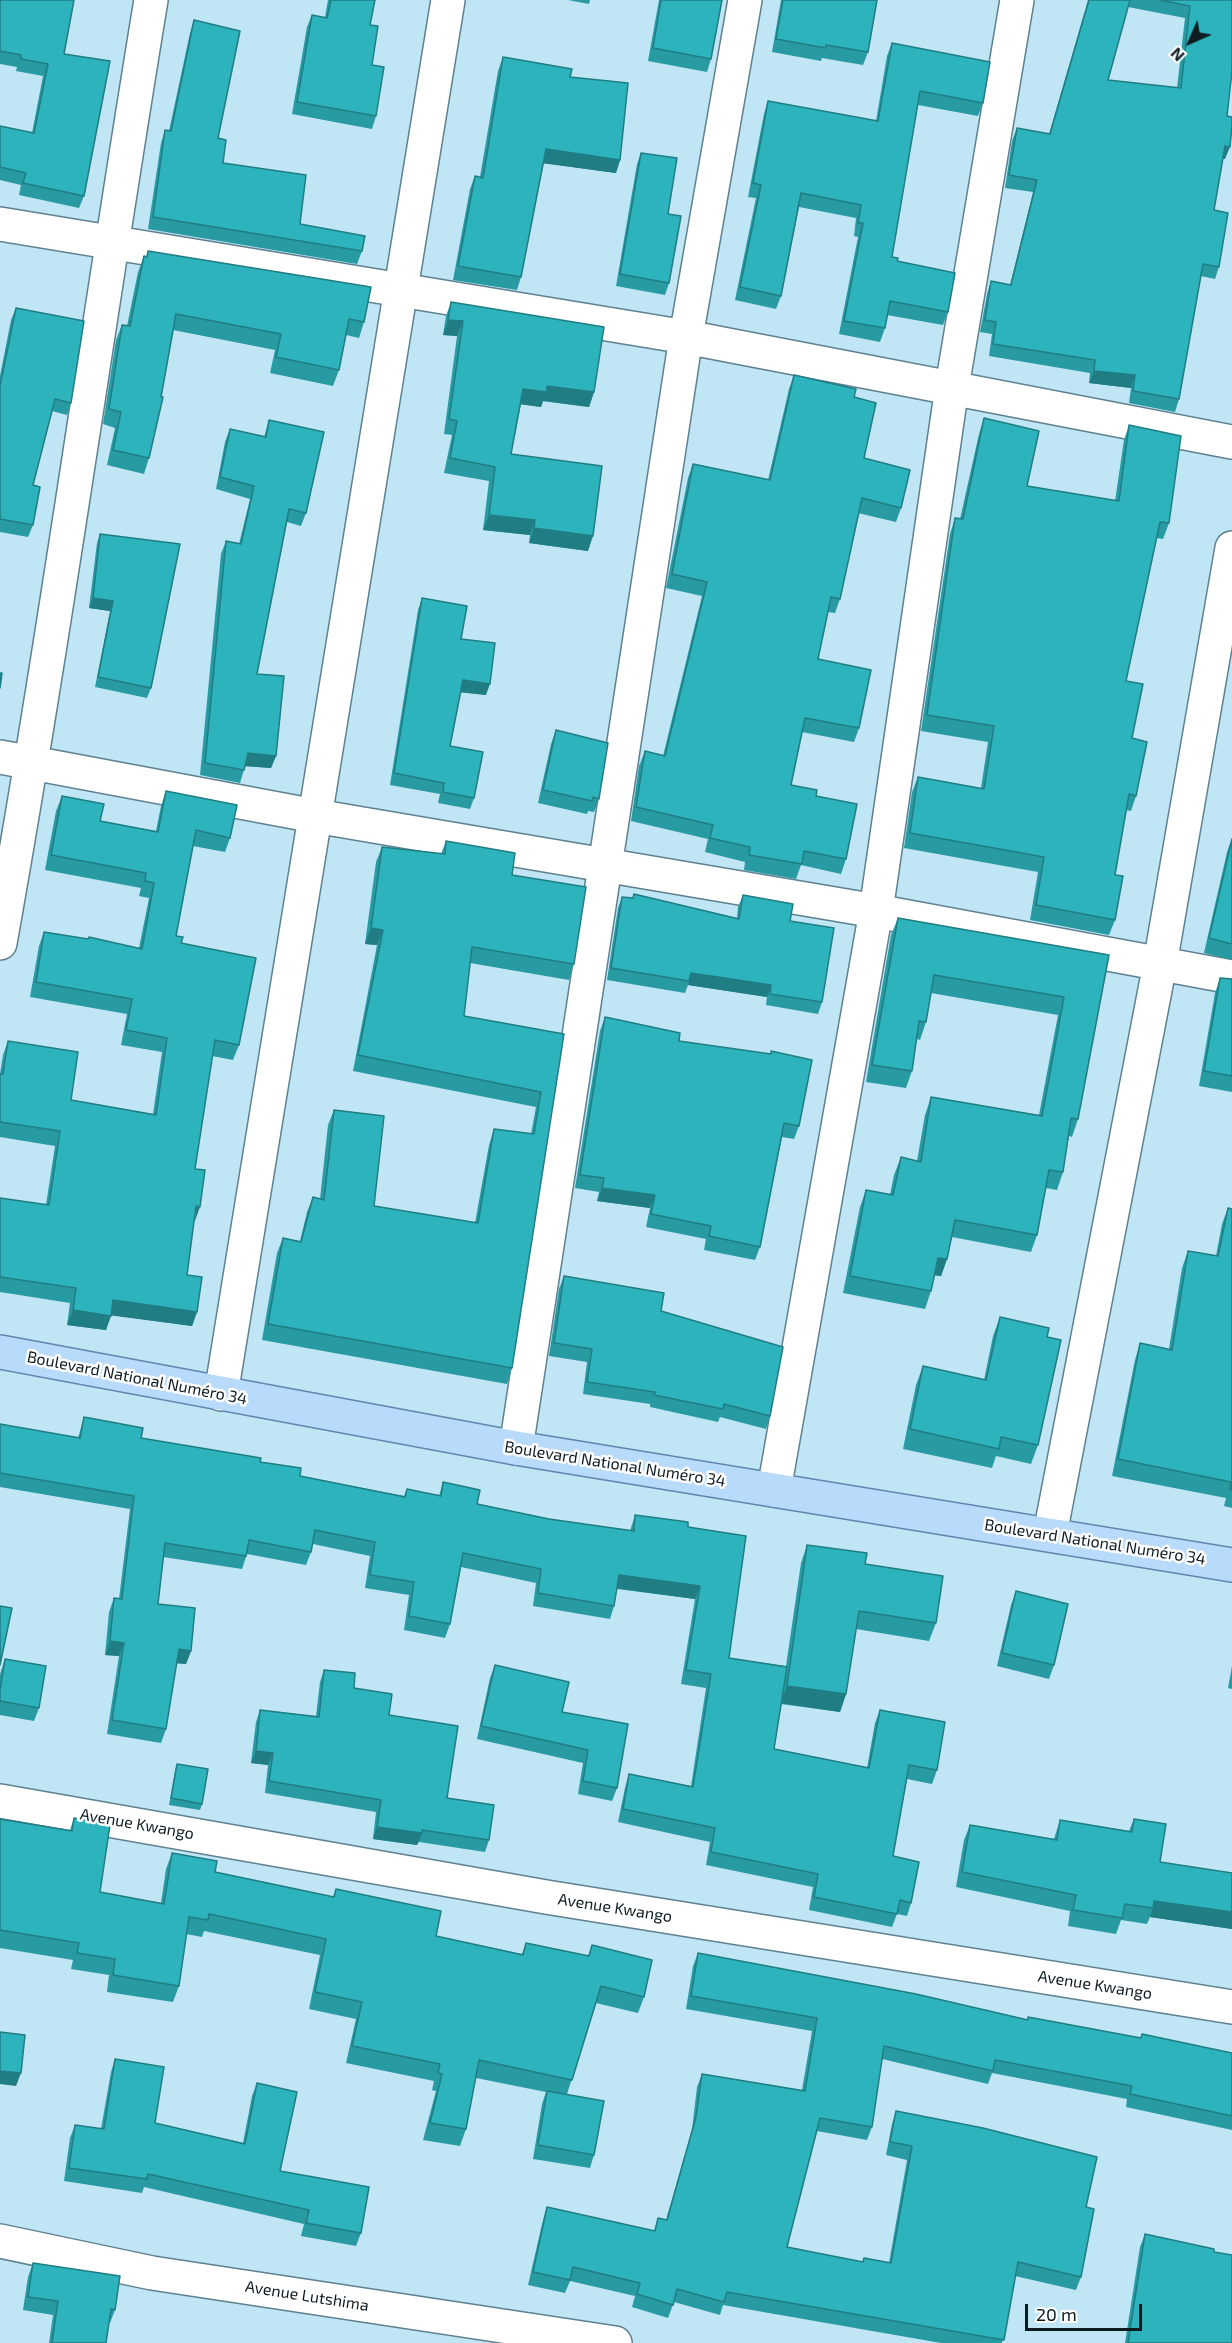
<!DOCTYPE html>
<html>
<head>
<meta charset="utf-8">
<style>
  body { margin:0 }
  #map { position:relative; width:1232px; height:2343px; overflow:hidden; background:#c0e6f5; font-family:"Exo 2",sans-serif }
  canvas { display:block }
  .north { position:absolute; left:1160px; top:12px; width:60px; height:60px; -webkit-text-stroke:4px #fff; paint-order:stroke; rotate:225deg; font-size:16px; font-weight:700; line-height:24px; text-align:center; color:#0e1c22 }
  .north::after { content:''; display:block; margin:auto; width:21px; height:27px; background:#0e1c22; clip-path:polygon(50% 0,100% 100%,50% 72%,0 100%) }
  .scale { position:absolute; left:1025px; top:2304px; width:117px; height:27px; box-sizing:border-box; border:3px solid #0e1c22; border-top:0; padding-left:8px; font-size:18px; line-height:21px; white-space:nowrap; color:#0e1c22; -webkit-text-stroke:4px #fff; paint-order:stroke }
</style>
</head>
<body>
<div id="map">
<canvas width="1232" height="2343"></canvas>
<div class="north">N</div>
<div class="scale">20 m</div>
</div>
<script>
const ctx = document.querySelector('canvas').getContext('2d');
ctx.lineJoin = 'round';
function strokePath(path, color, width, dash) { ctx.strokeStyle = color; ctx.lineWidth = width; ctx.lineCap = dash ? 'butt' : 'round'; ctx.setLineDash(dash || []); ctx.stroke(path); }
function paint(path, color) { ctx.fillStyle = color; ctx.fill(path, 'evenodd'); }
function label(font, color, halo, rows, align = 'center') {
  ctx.font = font + ' "Exo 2",sans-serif'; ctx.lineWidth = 5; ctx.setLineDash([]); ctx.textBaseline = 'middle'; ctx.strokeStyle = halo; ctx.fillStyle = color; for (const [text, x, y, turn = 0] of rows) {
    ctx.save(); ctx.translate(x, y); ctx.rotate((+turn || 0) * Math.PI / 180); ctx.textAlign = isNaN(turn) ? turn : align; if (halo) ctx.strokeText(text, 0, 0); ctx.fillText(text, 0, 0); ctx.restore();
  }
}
const minor = new Path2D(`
  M0,224L686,337L1232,442
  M0,757L315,816L876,911L1232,977
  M0,943C56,630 99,314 151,0
  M221,1394L448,0
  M516,1448L686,337L745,0
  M774,1490L876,911L952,387L1017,0
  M1050,1534L1160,964L1232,548
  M0,1801L546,1897L1232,2007
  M0,2241L152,2273L615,2343`);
const major = new Path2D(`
  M0,1352L516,1448L1232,1565`);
const wall = new Path2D(`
  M0,0L64,54L84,196L79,208L19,195L21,185L0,180V126L32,133L43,76L16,71L17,67L0,64Z
  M328,0H375L370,25L372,65L376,116L372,129L292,114L307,27L312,15L325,17Z
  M568,0H590L589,4Z
  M659,0H722L711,59L707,72L648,61Z
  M781,0H877L868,52L863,65L822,58L821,61L772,52Z
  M1088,0H1232L1225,159H1223L1214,210L1219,267L1215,279L1201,276L1179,399L1175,412L1129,403L1131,388L1089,383L1090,373L989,356L992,334L980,332L987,294L991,281L1010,285L1033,192L1005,188L1012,141L1017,128L1049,134ZM1128,7L1185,18L1177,88L1108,80Z
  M194,20L223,163L300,224L362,251L357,264L148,229L161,143L165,130L169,131L190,33Z
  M892,43L983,103L978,116L918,105L892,257L948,312L943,325L887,315L885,328L880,342L839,334L858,237L854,236L856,218L799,207L781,296L776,309L735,300L756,198L748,197L764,114L768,101L876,121L887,56Z
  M503,57L570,77L620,160L616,173L543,163L521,277L517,290L453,280L470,189L475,176L480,177L498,71Z
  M641,153L669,283L665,295L616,286L637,164Z
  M148,251L364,322L359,338L346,335L339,370L333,386L270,373L275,350L173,330L149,458L144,474L107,465L115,428L103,424L116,340L122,325L127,326L138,272L144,256L146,257Z
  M451,302L594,392L589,407L543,401L541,407L521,404L511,454L588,551L529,543L530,535L483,530L489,481L444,473L452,435L444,434L457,336L443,335L446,316Z
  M16,308L71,403L67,415L52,411L33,485V525L28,537L0,532V376L11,320Z
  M794,375L854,397L864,458L901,508L896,522L858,513L840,599L835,613L828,612L818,659L859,728L854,742L802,732L791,785L816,796L846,859L841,874L801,865L796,879L744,870L745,862L705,852L708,839L631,821L639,766L645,751L663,756L702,596L666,588L688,478L693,464L768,480L789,389Z
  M984,418L1027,486L1115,501L1124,440L1129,425L1169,523L1163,539L1157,538L1126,681L1136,796L1131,811L1126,810L1115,875V920L1109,935L1030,920L1038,872L904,848L912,792L918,777L981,788L988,742L921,731L950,534L955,518L960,519L979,434Z
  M269,420L306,513L301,526L287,522L257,674L276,756L271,768L245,766L240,783L200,775L221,554L226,541L239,544L250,499L216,489L225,442L230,429L264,437Z
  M100,534L151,688L147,698L95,687L110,611L89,608L97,543Z
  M422,598L461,639L486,695L460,692L450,746L474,798L470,809L438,803L440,794L390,785L418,610Z
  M556,730L599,799L594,812L588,811L587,814L538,803L551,744Z
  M166,791L230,838L225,852L193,846L176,936L181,943L239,1045L233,1060L212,1056L195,1169L194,1221L187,1275L197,1312L192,1326L111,1315L106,1330L67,1325L70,1303L0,1292V1198L46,1205L55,1146L0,1137V1074L3,1055L8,1041L71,1100L153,1114L162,1052L121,1045L127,1014L30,997L39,946L44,932L139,948L149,898L139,896L141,888L45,870L56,811L62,796L100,821L156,831L161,806Z
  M1232,838V960L1204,953L1227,852Z
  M446,841L512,875L574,964L569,980L470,963L464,1016L564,1034L512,1368L507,1384L262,1340L277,1253L283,1238L300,1241L307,1212L313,1197L320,1199L328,1125L334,1110L374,1206L475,1223L489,1145L494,1129L531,1134L536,1107L353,1071L377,945L365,944L376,862L382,847L441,854Z
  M634,894L737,918L738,907L743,895L790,921L822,1002L818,1014L766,1005L767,997L688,985L685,993L607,980L618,908L622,897L633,898Z
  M898,918L1109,955L1078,1119L1072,1137L1069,1136L1063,1172L1057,1190L1046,1188L1037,1235L1031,1252L952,1237L947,1259L941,1276L934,1275L931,1291L925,1309L843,1293L860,1207L866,1190L890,1195L894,1175L901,1157L917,1161L925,1115L931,1097L1039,1115L1058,1015L931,993L926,1022L920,1040L917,1039L912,1071L906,1088L866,1082L891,935Z
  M1220,978L1232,979V1092L1199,1086L1215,993Z
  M605,1017L679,1041L799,1126L794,1139L782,1137L760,1247L755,1260L704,1250L706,1239L646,1227L650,1208L597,1201L599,1192L575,1188L600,1031Z
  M1228,1208L1232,1209V1508L1224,1506L1226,1498L1112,1476L1135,1360L1140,1343L1169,1349L1182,1268L1188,1251L1216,1256L1222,1224Z
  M564,1276L661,1311L770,1416L766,1429L720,1417L718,1422L650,1407V1404L583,1394L587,1362L549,1356L559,1289Z
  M1000,1317L1047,1337L1038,1445L1031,1464L996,1456L992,1468L903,1449L916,1385L923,1366L984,1380L993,1336Z
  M84,1417L141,1438L260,1462L300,1476L404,1496L407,1489L439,1496L443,1482L477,1504L549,1519L630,1531L635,1515L688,1527L729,1658L786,1666L801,1563L807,1545L865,1564L936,1623L929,1641L856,1629L846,1694L840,1712L781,1704L774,1749L867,1768L875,1723L880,1710L937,1770L932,1784L907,1779L893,1856L911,1903L907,1916L897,1914L892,1927L809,1910L813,1887L706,1865L710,1842L618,1822L625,1788L629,1774L691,1786L706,1688L681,1684L695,1599L617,1589L614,1606L610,1619L533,1606L536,1583L461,1567L450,1624L445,1638L404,1630L409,1595L365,1588L370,1556L313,1544L311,1552L306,1565L247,1554L242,1569L163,1557L158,1604L191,1651L186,1664L177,1663L166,1729L161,1743L107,1734L119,1656L105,1655L109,1612L114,1598L119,1599L130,1509L0,1487V1424L78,1438Z
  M1016,1591L1054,1665L1049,1679L997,1666L1011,1605Z
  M5,1659L39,1708L34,1721L0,1715V1674Z
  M495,1665L562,1712L617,1788L612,1801L578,1794L583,1763L477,1739L490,1678Z
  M1232,1666V1689L1228,1688Z
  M324,1670L354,1688L389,1715L447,1798L489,1840L485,1852L419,1842L417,1845L373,1839L376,1812L265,1793L268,1765L251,1763L256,1722L260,1710L316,1716L320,1682Z
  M177,1764L202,1804L200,1810L169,1805L175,1771Z
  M74,1818L100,1892L161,1903L166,1869L172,1853L215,1872L333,1897L336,1889L436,1936L522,1954L526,1943L588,1956L592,1945L644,1997L638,2013L596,2003L567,2094L594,2155L590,2168L533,2159L542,2104L546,2092L476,2078L466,2129L460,2146L423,2140L436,2091L432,2090L434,2081L346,2063L356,2019L309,2009L320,1955L204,1931L202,1937L186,1934L179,1986L173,2002L107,1992L109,1975L71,1969L73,1960L0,1948V1819L70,1830Z
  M1134,1819L1160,1862L1232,1873V1929L1150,1917L1147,1924L1121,1920L1116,1934L1068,1926L1070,1911L956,1887L964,1840L970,1825L1054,1839L1060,1820L1129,1831Z
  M698,1953L1027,2020L1141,2038L1142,2034L1232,2053V2130L1126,2107L1127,2099L992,2073L988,2084L882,2059L872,2127L867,2140L817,2131L787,2247L863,2262L864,2258L889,2263L907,2160L886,2155L892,2124L896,2111L1086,2207L1081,2277L1076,2290L1015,2276L1002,2343H941L723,2305L720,2315L674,2302L668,2318L632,2307L635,2296L570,2281L565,2293L528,2285L543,2220L547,2207L654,2231L658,2218L666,2220L692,2130L697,2087L702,2074L802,2090L812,2031L686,2009L693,1966Z
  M115,2059L155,2123L243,2143L252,2096L257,2083L280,2171L361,2233L356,2246L301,2236L304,2224L144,2187L142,2193L64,2181L70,2138L75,2125L101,2129L111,2072Z
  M1145,2234L1214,2252L1232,2343H1125L1140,2247Z
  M33,2263L115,2310L110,2323H109L106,2343H49L53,2315L23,2310L28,2277Z`);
const shadedWall = new Path2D(`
  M1225,146L1230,147L1225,159H1221Z
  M546,149L620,160L616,173L541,163Z
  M448,320L463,321L457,336L443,335Z
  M1094,371L1135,375L1131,388L1089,383Z
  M547,386L594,392L589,407L543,401L541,407L518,404L523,389Z
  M489,515L535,520L530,535L483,530Z
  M534,528L593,536L588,551L529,543Z
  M93,598L113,601L110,611L89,608Z
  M463,680L490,684L486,695L458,692Z
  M248,753L276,756L271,768L243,766Z
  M371,928L383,930L377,945L365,944Z
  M691,973L771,985L767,997L688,985Z
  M602,1188L655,1195L650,1208L597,1201Z
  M196,1206L200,1207L195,1221Z
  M938,1258L947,1259L941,1276L931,1275Z
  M113,1300L197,1312L192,1326L108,1315Z
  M73,1310L111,1316L106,1330L67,1325Z
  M619,1575L700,1586L695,1599L614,1588Z
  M110,1641L124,1643L119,1656L105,1655Z
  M179,1649L191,1651L186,1664L174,1663Z
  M787,1686L846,1694L840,1712L780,1703Z
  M256,1751L273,1753L268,1765L251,1763Z
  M377,1827L422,1833L417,1845L373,1839Z
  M1154,1901L1232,1912V1929L1150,1917L1153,1908Z
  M0,2071L21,2073L16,2086L0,2084Z`);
const building = new Path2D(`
  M0,0H74L64,54L110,61L84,196L23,183L26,173L0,167V126L34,133L48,64L21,59V55L0,51Z
  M331,0H375L370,25L378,26L372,65L384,67L376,116L297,102L312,15L327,18Z
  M661,0H722L711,59L653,48Z
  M783,0H877L868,52L826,45V48L776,39Z
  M1089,0H1130L1108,80L1181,88L1190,6L1159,0H1232V71L1227,116L1232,117V125L1230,147L1225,146L1214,210L1228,213L1219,267L1203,264L1179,399L1133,391L1135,375L1094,371L1095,360L993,344L996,322L985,320L991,281L1011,285L1037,180L1009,175L1017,128L1050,134Z
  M194,20L240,31L218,138L226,140L223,163L306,175L300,224L365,236L362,251L153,217L165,130L171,131Z
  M892,43L990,62L983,103L920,91L892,257L898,258L897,261L955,273L948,312L890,301L885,328L844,321L863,223H858L861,205L801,193L781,296L740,287L761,185L753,183L768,101L878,121Z
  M503,57L572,69L570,77L628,83L620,160L546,149L521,277L458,266L475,176L483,178Z
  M641,153L677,158L668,214L681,216L669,283L620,274Z
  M148,251L371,287L364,322L349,319L339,370L276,357L281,334L176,314L161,397H163L149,458L113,450L121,412L109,409L122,325L130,326L144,256L147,257Z
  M451,302L604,327L594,392L547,386V392L523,389L511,454L602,466L593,536L534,528L535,520L489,515L495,467L450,458L457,421L449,419L463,321L448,320Z
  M16,308L84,321L71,403L55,399L33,485L40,487L33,525L0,519V386Z
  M794,375L856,389L854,397L876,403L864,458L910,470L901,508L862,498L840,599L831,597L818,659L871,670L859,728L805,718L791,785L817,790L816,796L857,804L846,859L804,851L802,864L749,855L750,847L710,838L713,825L636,807L645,751L665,756L707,582L672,574L693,464L770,480Z
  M984,418L1039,431L1027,486L1119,501L1129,425L1181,436L1169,523L1160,522L1126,681L1143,684L1132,738L1147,742L1136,796L1129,794L1115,875L1123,876L1115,920L1036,905L1044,857L910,833L918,777L984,789L994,726L927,715L955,518L963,519Z
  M269,420L324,432L306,513L289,509L257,674L284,676L276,756L248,753L244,770L205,763L226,541L241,544L254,486L220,477L230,429L266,437Z
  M100,534L180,544L151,688L98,677L113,601L93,598Z
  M422,598L467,606L461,639L495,643L490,684L463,680L450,746L483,752L474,798L443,792L444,783L394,773Z
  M0,673H2L0,688Z
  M556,730L608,743L599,799L593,797L592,801L543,790Z
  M166,791L237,805L230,838L196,830L176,936L183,937L181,943L256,958L239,1045L215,1040L195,1169L205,1170L200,1207L196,1206L187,1275L202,1277L197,1312L113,1300L111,1316L73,1310L76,1288L0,1277V1198L49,1205L60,1131L0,1122V1074H3L8,1041L78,1052L71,1100L156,1115L167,1038L126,1030L132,999L36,982L44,932L88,939L89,937L142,949L154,883L145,881L146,873L51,855L62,796L104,804L100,821L158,832Z
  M1232,839V944L1209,938Z
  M446,841L515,853L512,875L586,887L574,964L472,947L464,1016L564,1034L512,1368L268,1324L283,1238L301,1242L313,1197L324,1200L334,1110L384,1116L374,1206L478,1223L494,1129L534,1134L541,1092L358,1055L383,930L371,928L382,847L445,854Z
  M634,894L739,919L743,895L793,904L790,921L834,928L822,1002L770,994L771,985L691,973L689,981L611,968L622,897L633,898Z
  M898,918L1109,955L1078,1119L1071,1118L1063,1172L1049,1170L1037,1235L955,1220L947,1259L938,1258L931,1291L850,1276L866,1190L893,1195L901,1157L921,1162L931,1097L1042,1116L1064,997L934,975L926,1022L919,1021L912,1071L872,1065Z
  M1220,978L1232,979V1076L1204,1071Z
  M605,1017L680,1033L679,1041L771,1054V1051L812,1060L799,1126L784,1123L760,1247L709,1236L711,1226L651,1214L655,1195L602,1188L604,1178L580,1175Z
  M1228,1208L1232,1209V1490H1230L1231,1482L1118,1459L1140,1343L1172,1350L1188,1251L1218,1256Z
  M564,1276L664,1293L661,1311L783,1347L770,1416L724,1404L723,1409L654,1395L655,1392L587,1382L592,1349L554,1343Z
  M1000,1317L1049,1328L1047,1337L1061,1340L1038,1445L1001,1437L999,1449L910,1429L923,1366L986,1380Z
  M84,1417L143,1428L141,1438L261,1458L260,1462L301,1468L300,1476L405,1497L407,1489L441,1496L443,1482L480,1490L477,1504L549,1519L634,1531L635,1515L688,1522V1527L746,1536L729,1658L787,1667L774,1749L869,1768L880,1710L945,1722L937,1770L909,1765L893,1856L919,1862L911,1903L900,1900L897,1914L814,1897L818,1874L711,1852L715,1828L623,1809L629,1774L693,1787L711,1674L686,1670L700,1586L619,1575L614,1606L538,1593L541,1569L463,1553L450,1624L409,1616L414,1582L370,1575L375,1542L315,1530L311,1552L249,1540L246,1556L165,1543L158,1604L195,1608L191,1651L179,1649L166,1729L112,1720L124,1643L110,1641L114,1598L122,1599L134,1496L0,1473V1424L80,1438Z
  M807,1545L867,1553L865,1564L943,1576L936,1623L859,1611L846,1694L787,1686Z
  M1016,1591L1068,1604L1054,1665L1002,1653Z
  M0,1606L12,1608L0,1665Z
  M5,1659L46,1666L39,1708L0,1701V1691Z
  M495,1665L569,1682L562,1712L628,1724L617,1788L583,1781L588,1750L481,1726Z
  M324,1670L355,1673L354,1688L392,1694L389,1715L458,1726L447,1798L494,1805L489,1840L422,1830V1833L377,1827L381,1800L269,1781L273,1753L256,1751L260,1710L319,1717Z
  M177,1764L208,1769L202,1804L171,1798Z
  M74,1818L110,1825L100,1892L164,1904L172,1853L217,1861L215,1872L334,1897L336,1889L441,1911L436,1936L523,1955L526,1943L589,1956L592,1945L652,1960L644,1997L601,1986L572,2080L479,2060L466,2129L430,2123L442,2074L438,2073L440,2064L352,2046L362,2002L315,1992L326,1939L209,1914L208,1920L189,1917L179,1986L113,1975L115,1959L77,1953L79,1943L0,1930V1819L72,1831Z
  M1134,1819L1166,1824L1160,1862L1232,1873V1912L1154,1901L1153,1908L1125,1904L1122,1918L1073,1910L1076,1895L962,1872L970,1825L1057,1840L1060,1820L1132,1832Z
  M698,1953L916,1994L1028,2020V2017L1141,2038L1142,2034L1232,2053V2116L1130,2094L1132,2086L995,2060L993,2071L884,2046L872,2127L820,2118L787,2247L863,2262L864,2258L891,2263L912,2146L890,2142L896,2111L983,2128L1097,2157L1086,2207L1094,2209L1081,2277L1018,2262L1004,2340L727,2292L724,2302L677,2289L673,2305L637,2294L640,2283L573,2267L570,2280L533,2272L547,2207L655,2231L658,2218L667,2220L696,2117L702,2074L805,2091L817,2018L691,1996Z
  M0,2032L25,2035L21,2073L0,2071Z
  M115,2059L164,2067L155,2123L245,2144L257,2083L297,2092L280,2171L369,2187L361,2233L306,2223L309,2210L148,2174L147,2179L69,2168L75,2125L104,2129Z
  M547,2091L604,2101L594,2155L538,2145Z
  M1145,2234L1214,2249V2252L1232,2255V2343H1128Z
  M33,2263L120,2276L115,2310L111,2309L106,2343H52L58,2301L28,2297Z`);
const streetNames = [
  ["Boulevard National Numéro 34",137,1378,11],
  ["Boulevard National Numéro 34",615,1464,9],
  ["Boulevard National Numéro 34",1095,1542,9],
  ["Avenue Kwango",137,1824,10],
  ["Avenue Kwango",615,1908,9],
  ["Avenue Kwango",1095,1985,9],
  ["Avenue Lutshima",307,2296,9]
];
strokePath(minor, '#5e818f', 36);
strokePath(major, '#5d87ad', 36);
strokePath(minor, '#fff', 33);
strokePath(major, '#b8dafb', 33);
paint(wall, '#279aa2');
paint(shadedWall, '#207d84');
paint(building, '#2db3bc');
strokePath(building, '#207d84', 1.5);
label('16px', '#0e1c22', '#fff', streetNames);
</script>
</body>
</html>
